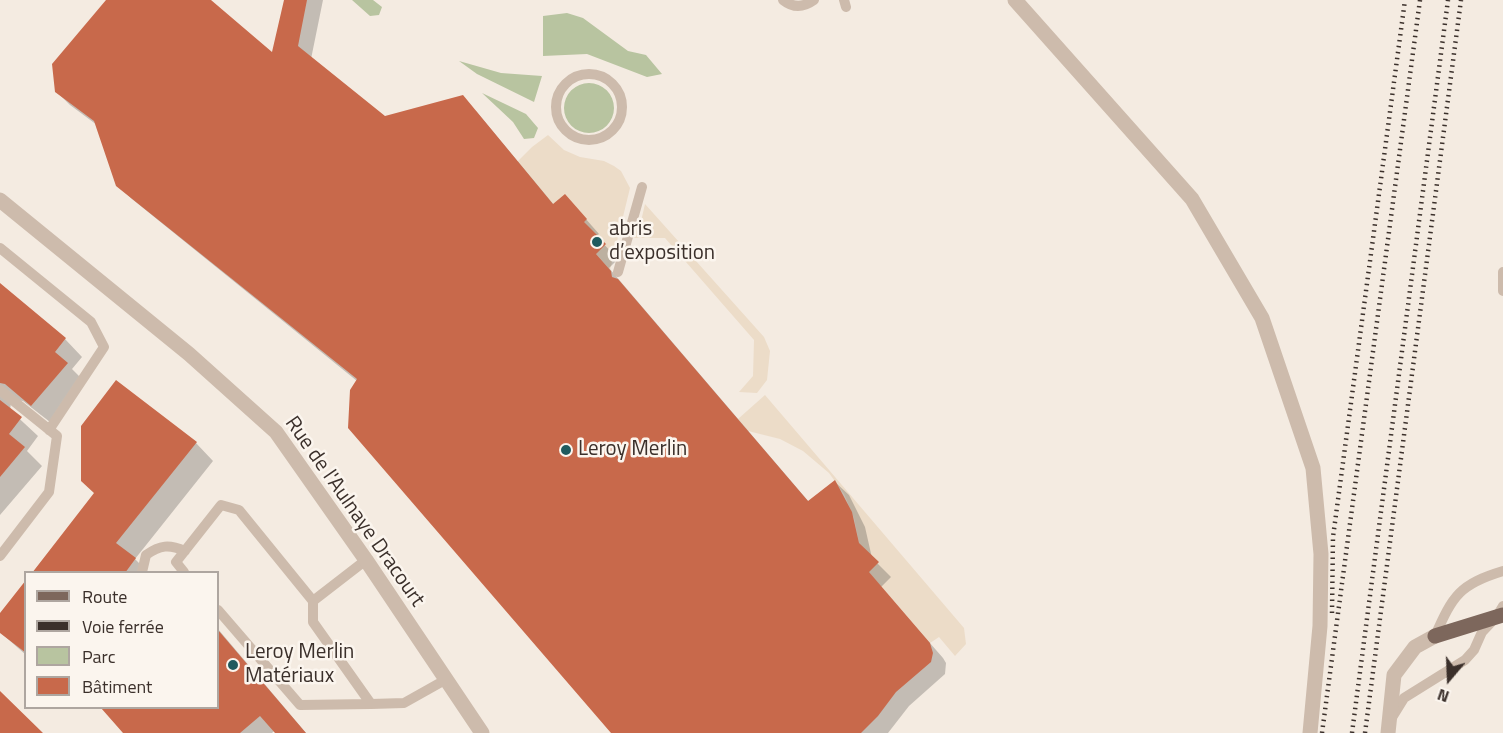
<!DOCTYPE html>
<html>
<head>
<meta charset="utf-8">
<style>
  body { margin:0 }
  #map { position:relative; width:1503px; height:733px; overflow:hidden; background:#f4ebe1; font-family:"Titillium Web",sans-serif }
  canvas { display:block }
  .legend { position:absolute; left:24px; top:571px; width:195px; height:138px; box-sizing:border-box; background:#fbf5ee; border:2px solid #aea6a0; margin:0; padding:8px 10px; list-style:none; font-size:18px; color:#3b302b }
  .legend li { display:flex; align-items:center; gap:12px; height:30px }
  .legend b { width:30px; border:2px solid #aea6a0 }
  .north { position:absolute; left:1419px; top:649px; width:60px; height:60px; -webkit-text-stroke:4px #fbf5ee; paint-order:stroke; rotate:199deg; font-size:16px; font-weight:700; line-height:24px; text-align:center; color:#3b302b }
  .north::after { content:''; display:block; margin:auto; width:21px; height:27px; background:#3b302b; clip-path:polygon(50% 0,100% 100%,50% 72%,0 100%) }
</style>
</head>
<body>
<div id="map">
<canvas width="1503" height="733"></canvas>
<ul class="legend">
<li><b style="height:8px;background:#7d675c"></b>Route</li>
<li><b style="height:8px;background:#3b302b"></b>Voie ferrée</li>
<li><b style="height:16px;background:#b8c4a0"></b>Parc</li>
<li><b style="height:16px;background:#c8694b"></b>Bâtiment</li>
</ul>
<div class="north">N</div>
</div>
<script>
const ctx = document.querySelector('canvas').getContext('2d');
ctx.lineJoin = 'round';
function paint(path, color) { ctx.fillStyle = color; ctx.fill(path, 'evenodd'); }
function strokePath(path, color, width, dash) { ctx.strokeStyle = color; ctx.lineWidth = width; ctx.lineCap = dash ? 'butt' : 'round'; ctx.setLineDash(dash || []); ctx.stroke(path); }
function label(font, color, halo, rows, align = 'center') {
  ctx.font = font + ' "Titillium Web",sans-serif'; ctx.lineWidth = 5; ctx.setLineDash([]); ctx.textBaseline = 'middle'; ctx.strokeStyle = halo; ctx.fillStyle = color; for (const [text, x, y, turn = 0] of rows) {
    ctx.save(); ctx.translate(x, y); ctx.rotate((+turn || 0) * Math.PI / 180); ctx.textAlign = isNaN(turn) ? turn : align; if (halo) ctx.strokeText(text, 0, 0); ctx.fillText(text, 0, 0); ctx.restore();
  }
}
const green = new Path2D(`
  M352,0H373L382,7L379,15L370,16Z
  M567,13L583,18L628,51L646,55L662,74L647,77L587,54L543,56V16Z
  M459,61L501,73L542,76L534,102L477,74Z
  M564 108a25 25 0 1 1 50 0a25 25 0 1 1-50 0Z
  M482,93L526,114L538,128L534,138L524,139L513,122Z`);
const plaza = new Path2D(`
  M548,135L564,150L580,157L604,161L614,166L621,171L630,188L610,270L575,229L586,219L553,204L517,162L532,147Z
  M645,204L764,337L770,351L767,380L757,393L739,392L753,376L754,340L665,238H633L642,217Z
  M765,395L964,628L966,644L955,656L939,637L930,643L858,560L859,543L854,518L844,494L829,473L803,451L780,439L748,431L738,419Z`);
const shadow = new Path2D(`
  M108,0H209L273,55L285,0H323L311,59L385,117L476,111L554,205L578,210L599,234L596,236L618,259L609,268L809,502L835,482L849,495L865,527L872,558L891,577L881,587L943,658L946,663L945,674L909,706L888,733H613L357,381L132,199L117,185L97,125L70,105L56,91Z
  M0,285L65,339L82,357L72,369L84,381L50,422L23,401L16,400L11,403L10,410L38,436L27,451L42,466L0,515Z
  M196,443L213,461L135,559L148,572H33L95,494Z
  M26,582V655L0,632V618Z
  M218,629L306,733H277L275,730L272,733H125L103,708H218Z`);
const building = new Path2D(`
  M106,0H211L272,52L284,0H307L298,46L385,116L463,95L553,204L565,194L587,219L584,222L606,244L596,254L611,271L612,277L618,279L808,501L835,480L852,512L859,543L879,562L869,572L930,643L933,653L931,662L896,692L878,716L861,733H611L348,428L350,390L357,379L116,186L94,121L55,92L52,64Z
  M0,283L66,338L55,352L68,363L31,406L5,384L0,383Z
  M116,380L197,442L116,543L136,558L125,573H32L94,493L81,481V426Z
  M0,400L22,417L9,434L25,447L0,477Z
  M26,580V653L0,633V613Z
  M218,630L306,733H275L260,716L240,733H123L101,708H218Z
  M0,691L43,733H0Z`);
const service = new Path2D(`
  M783,0C793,8 803,8 814,0
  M844,0L846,7
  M556 107a33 33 0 1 1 66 0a33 33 0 1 1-66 0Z
  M0,248L91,322L104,347L49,430
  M618,272L642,187
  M1503,272V291
  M0,390L57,436L49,492L0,556
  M366,560L313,601V622L371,704L404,703L445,680
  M142,572L146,555C160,545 169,544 185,551
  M184,572L176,562L221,505L239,510L313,601
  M218,610L300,705L371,704
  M1435,636C1453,595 1460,584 1503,571
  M1391,719L1404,698L1465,660L1474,650L1482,632L1497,616L1503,606`);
const minor = new Path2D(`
  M1015,0L1192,199L1262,318L1313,468L1321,554L1320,626L1310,733
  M0,200L189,354L276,432L366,560L482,733`);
const tertiary = new Path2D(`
  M1388,733L1394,675L1415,647L1435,636`);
const primary = new Path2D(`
  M1435,636L1503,615`);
const rail = new Path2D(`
  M1332,613L1333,537L1405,0
  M1322,733L1420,0
  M1352,733L1448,0
  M1365,733L1461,0`);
const markers = [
  [597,242,6,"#1f5a5e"],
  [566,450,6,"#1f5a5e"],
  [233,665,6,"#1f5a5e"]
];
const poiNames = [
  ["abris",609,230],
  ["d’exposition",609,254],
  ["Leroy Merlin",578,450],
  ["Leroy Merlin",245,653],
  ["Matériaux",245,677]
];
const streetNames = [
  ["Rue de l'Aulnaye Dracourt",354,512,55]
];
paint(green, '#b8c4a0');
paint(plaza, '#ecdcc8');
paint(shadow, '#0003');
paint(building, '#c8694b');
strokePath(service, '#cdbbac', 10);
strokePath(minor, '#cdbbac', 15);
strokePath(tertiary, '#cdbbac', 15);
strokePath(primary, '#7d675c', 15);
strokePath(rail, '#3b302b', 4.5, [1.5, 4.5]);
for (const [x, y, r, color] of markers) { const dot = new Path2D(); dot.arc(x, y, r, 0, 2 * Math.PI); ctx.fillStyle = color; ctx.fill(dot); strokePath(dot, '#fbf5ee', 2); }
label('21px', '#3b302b', '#fbf5ee', poiNames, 'left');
label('21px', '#3b302b', '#fbf5ee', streetNames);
</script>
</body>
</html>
